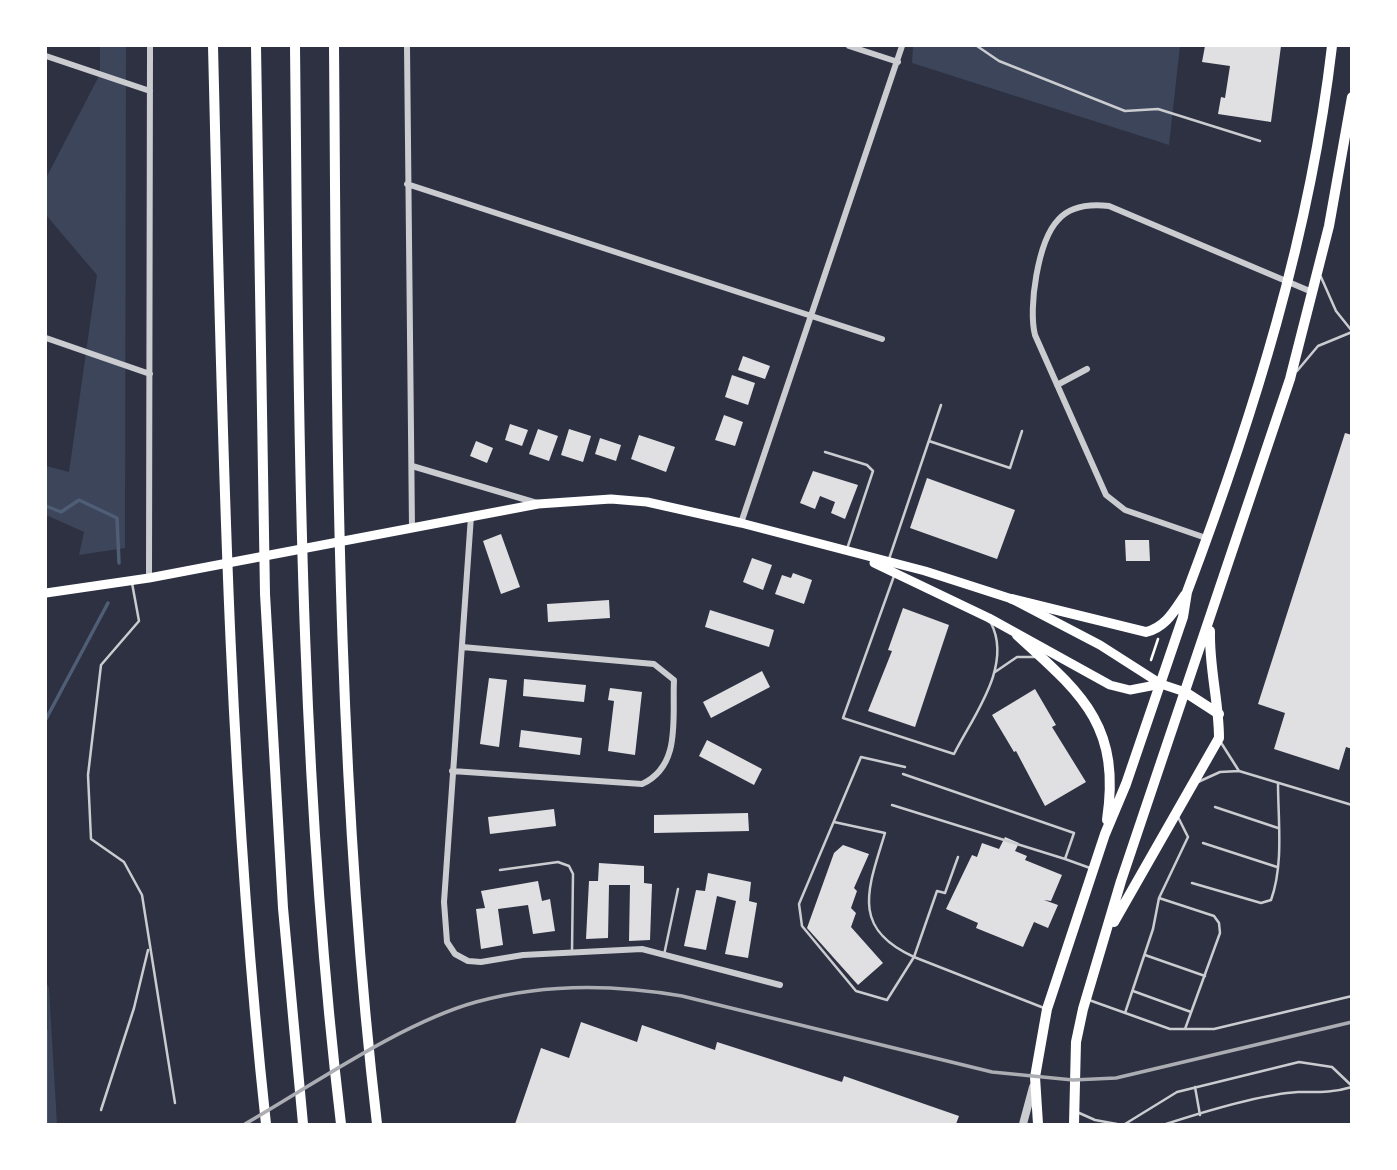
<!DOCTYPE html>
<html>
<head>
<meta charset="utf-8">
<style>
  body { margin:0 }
  #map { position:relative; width:1397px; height:1170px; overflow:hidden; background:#2d3142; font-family:Raleway,sans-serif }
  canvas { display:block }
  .frame { position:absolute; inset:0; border:47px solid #fff; pointer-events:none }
</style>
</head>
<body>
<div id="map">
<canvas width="1397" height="1170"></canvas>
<div class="frame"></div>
</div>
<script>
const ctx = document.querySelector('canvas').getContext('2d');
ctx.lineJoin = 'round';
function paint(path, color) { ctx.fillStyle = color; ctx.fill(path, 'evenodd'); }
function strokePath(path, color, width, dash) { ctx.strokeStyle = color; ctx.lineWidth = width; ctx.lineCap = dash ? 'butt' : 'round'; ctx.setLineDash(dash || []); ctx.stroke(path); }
const green = new Path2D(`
  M100,46H126L125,548L79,555L84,532L46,515V466L69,472L97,275L46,215V178L100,74Z
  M913,46H1180L1169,145L912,63Z
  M46,982L49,988L57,1124H46Z`);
const stream = new Path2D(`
  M46,506L61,512L79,500L117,518L119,563
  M46,719L108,603
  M46,1031V1124`);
const building = new Path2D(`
  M1205,46H1281L1271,122L1218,114L1221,97L1225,98L1230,66L1202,62Z
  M743,356L770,366L765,379L738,370Z
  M732,375L755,383L748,405L725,397Z
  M724,415L743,422L735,446L715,440Z
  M510,424L528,430L522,446L505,440Z
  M538,429L558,436L549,461L529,454Z
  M569,429L591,436L583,462L561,455Z
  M1345,433L1352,435V749L1346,747L1339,770L1274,749L1285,713L1258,704Z
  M639,435L675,447L666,472L631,459Z
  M600,438L621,445L616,461L595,454Z
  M476,441L493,448L487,463L470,456Z
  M813,471L858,485L845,519L831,513L835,502L820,496L815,509L800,503Z
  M927,478L1015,510L997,559L910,528Z
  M501,534L520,587L501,594L483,541Z
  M1125,540H1149L1150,561H1126Z
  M752,558L772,565L763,590L743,582Z
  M793,573L812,580L804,604L775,594L782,575L791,578Z
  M609,600L610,618L548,622L547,604Z
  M903,608L949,625L915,727L868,711L892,651L888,650Z
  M710,610L774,630L769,647L705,627Z
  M762,671L770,687L711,718L703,702Z
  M489,678L507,680L499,747L480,744Z
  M524,679L586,685L584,702L523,696Z
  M610,688L642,692L635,755L608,751L614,701L608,700Z
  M1035,689L1056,725L1052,727L1086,782L1045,806L1016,751L1014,752L992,715Z
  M521,730L582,738L580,755L519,747Z
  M707,740L762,769L754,785L699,756Z
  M554,809L556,826L490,834L488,817Z
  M748,813L749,831L654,833V815Z
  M1005,837L1019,843L1015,851L1027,856L1025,860L1062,875L1051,901L1044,900L1058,905L1048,928L1034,922L1023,947L976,928L978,923L946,909L972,855L977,857L982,843L999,849Z
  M843,845L869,854L854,888L857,891L851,908L856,913L851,927L883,963L858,985L807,928L834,853Z
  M599,863L644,866V883L652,884L650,940L629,941L630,885H609L608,938L586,939L589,881H598Z
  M708,873L751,882L749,901L757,903L748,958L725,954L736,901L717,896L706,950L684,946L696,890L705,891Z
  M538,881L542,901L550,899L555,931L533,934L528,905L498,909L503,945L481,949L476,909L485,908L481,891Z
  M581,1022L637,1042L642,1025L715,1050L717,1042L842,1082L844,1076L959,1116L956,1124H515L541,1048L569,1058Z`);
const path = new Path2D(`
  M1151,660L1158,639`);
const service = new Path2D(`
  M977,46L999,61L1125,111L1158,109L1260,141
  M1321,277L1336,311L1352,331
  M1297,371L1318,346L1352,332
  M929,441L1010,468L1022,431
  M825,452L867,465L873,471L847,549
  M889,559L941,405
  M894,576L843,718L954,754C973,716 1013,666 991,623
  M132,583L139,621L101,665L88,775L91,839L124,862L142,895L175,1103
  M995,672L1017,657H1036
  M1220,741L1239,771
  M903,774L1074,833L1065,859L1090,868
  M1198,782L1220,772L1239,771L1352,805
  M892,805L1065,859
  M1215,807L1278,828
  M834,822L885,833C868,889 850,928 914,957L887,1000L856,991L802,926L799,904L861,757L905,767
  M1203,843L1277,867
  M958,857L945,893L937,891L914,957L1044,1008
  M500,870L558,862L569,866L573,874L572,952
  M1192,883L1261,903L1271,900C1284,864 1278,820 1278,783
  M1159,898L1214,916L1219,923L1220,933L1185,1029
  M664,955L678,889
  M1145,955L1205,976
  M1133,991L1191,1012
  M1089,1000L1170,1029H1214L1352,996
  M1125,1013L1153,929L1159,898L1188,837L1178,817
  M1195,1087L1200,1115
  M101,1110L134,1008L148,950
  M1077,1112L1095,1120L1117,1124
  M1125,1124L1177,1092L1299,1062L1332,1067L1352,1086
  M1166,1124C1200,1113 1264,1094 1298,1092C1318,1092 1332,1093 1352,1087`);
const minor = new Path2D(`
  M407,46L412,528
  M849,46L898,62
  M46,56L150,91
  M407,184L882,339
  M46,338L150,374
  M1057,385L1087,369
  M412,466L537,503
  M471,516L444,902L447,942L455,954L468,961L481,962L523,955L642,949L780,985
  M741,523L902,46
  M1206,538L1125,510L1106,495L1035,335C1028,308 1038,241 1058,220C1071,205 1091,204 1109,206L1312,292
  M149,578L150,46
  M452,771L642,784C682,766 672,717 674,680L654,664L462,647`);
const tertiary = new Path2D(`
  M1023,1124L1033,1087`);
const secondary = new Path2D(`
  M874,563L989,618L1110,685L1130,690L1161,684
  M46,593L149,578L538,504L611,499L647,502L741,523L925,571L1012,599L1100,645L1161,684L1185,692`);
const primary = new Path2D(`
  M1012,599L1146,632C1166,627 1174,611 1185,595
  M1017,635C1082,694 1121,725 1107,820
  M1185,692L1219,714
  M1114,922L1219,738C1219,702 1209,668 1210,631
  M1038,1124L1035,1077L1047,1009L1105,834L1126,784L1183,617L1187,592C1254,414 1310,235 1332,46
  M1074,1124L1076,1042L1083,1009L1121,881L1290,379L1329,226L1352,97`);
const motorway = new Path2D(`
  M213,46C222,406 227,766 266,1124
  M256,46L265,594L283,908L303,1124
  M295,46C299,406 298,766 341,1124
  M334,46C337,406 335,766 377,1124`);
const rail = new Path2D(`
  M245,1124C313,1085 401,1023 476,1002C544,983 613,984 682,996L992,1072L1073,1080L1116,1078L1352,1022`);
paint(green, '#3c4559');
strokePath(stream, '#4f5d75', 3.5);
paint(building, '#e0e0e3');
strokePath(path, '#fff', 2.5);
strokePath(service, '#caccd0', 2.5);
strokePath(minor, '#caccd0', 6);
strokePath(tertiary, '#caccd0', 8);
strokePath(secondary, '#fff', 9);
strokePath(primary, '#fff', 10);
strokePath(motorway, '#fff', 10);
strokePath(rail, '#abadb3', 3.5);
</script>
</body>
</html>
